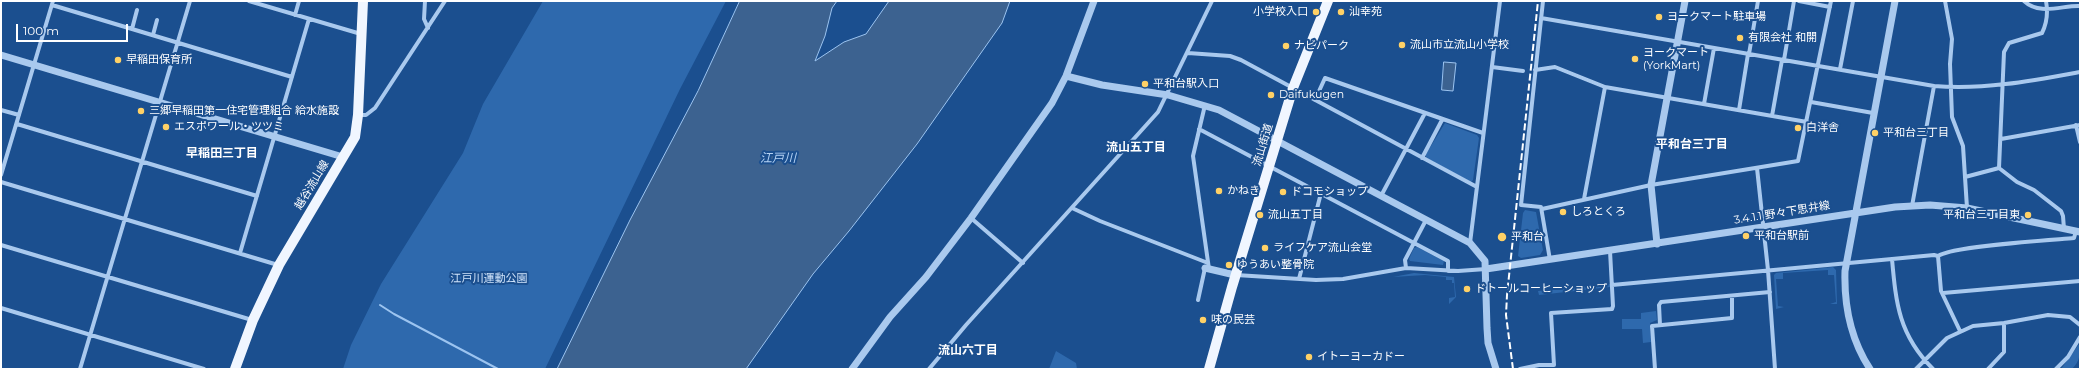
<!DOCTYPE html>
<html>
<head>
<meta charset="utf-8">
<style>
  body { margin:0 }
  #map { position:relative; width:2081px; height:370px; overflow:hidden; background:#1b4f8f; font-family:Montserrat,sans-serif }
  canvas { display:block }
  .frame { position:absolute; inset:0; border:2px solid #fff; pointer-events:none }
  .scale { position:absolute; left:16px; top:24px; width:112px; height:18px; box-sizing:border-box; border:2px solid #fff; border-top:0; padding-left:5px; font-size:12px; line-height:14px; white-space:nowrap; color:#fff; -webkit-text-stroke:3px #1b4f8f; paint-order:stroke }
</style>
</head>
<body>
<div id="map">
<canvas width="2081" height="370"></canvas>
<div class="frame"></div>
<div class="scale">100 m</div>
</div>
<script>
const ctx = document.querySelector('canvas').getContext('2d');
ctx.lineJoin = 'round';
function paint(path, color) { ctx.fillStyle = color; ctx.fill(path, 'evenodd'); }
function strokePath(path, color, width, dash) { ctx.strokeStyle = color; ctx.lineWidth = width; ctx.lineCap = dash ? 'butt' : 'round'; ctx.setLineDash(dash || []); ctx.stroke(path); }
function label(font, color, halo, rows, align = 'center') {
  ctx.font = font + ' Montserrat,"Noto Sans JP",sans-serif'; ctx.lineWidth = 4; ctx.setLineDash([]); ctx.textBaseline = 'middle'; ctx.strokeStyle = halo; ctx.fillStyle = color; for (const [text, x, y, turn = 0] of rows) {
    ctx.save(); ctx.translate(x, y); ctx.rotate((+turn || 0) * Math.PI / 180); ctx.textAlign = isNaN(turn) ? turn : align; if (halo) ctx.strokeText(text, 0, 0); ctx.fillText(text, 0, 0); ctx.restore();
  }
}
const green = new Path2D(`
  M543,1H726L680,89L545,369H343L351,345L381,284L463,153L483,104Z
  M1445,123L1477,135L1479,138L1473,180L1471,182L1426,158V154Z
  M1525,210L1536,212L1543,250L1540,255L1521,258L1518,256L1523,213Z
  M1417,247L1444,261L1443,265L1410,261L1409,259L1414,248Z
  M1833,267L1836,270L1837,304H1830L1836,302L1834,275H1828V270L1783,273V279H1776L1778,306L1784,307L1776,309L1774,275L1776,273Z
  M1414,273L1454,277L1456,297L1449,304V298L1455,297L1454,283H1452V280H1446V277L1425,275L1393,277Z
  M1610,284V287L1539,295L1538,291Z
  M1656,311L1657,320L1650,323L1651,342L1643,343L1642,329H1622V319H1641V313Z
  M2080,343C2080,355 2080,361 2072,369H2061Z
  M1056,351L1076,363L1077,369H1049Z`);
const water = new Path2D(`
  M740,1H837L832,8L825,36L815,61L844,42L866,34L889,1H1010L1002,23L917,144L849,231L813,274L746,369H557L630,220L698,91Z
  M1444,62L1456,63L1453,91L1442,90Z`);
const stream = new Path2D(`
  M380,305L394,314L498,369`);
const minor = new Path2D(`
  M249,1L361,34
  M425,1L424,19L428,28
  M1543,1L1521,205L1541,207L1550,260
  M1799,1L1830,7
  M1945,1L1952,39L1950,64L1952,117L1963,146L1967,208
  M2024,1C2040,16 2063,5 2080,6
  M2046,1C2048,12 2047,23 2042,33L2009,43L2004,52L1999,168L2017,182L2034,190L2061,211L2063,216L2064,229
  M52,5L292,77
  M295,15L299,1
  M1541,18L1934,86C1984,90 2031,81 2080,72
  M132,29L137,10
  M153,35L157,20
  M1188,53L1230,56L1241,60L1477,187
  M1749,54L1758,1
  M1784,60L1794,1
  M1492,67L1523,71
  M1840,69L1853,1
  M1535,70L1555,67L1605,87L1807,122
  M1315,100L1325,78L1483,133
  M1811,102L1873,113
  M1704,104L1714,48
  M1205,105L1193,156L1209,269
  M1,110L19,115
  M1739,110L1748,54
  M358,115H366L375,108L445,1
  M1772,116L1782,60
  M17,124L257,196
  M2076,125L2080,142
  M1199,129L1448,261V271
  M2001,139L2080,125
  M1422,158L1442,120
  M1757,168L1768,270L1775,369
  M1,175L53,1
  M1965,177L1999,168
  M1,182L278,265
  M1381,196L1425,113
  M1584,199L1605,87
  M1912,206L1934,86
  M1072,208L1100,221L1208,263
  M1542,209L1651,185L1798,161L1831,1
  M971,218L1023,263
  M1470,243L1500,1
  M1,245L252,320
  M240,253L309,19
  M1938,256L1941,291L1960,331
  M1892,259C1896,304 1899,335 1933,369
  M1406,268L1405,260L1426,220
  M1236,275L1316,280L1343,279L1406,268L1458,271L1486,269
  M1299,279L1321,193
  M1612,285L1892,259L1934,255L1938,256C1951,246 2051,240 2074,238L2076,231
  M1943,293L2080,281
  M1198,300L1205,268
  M1,308L204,369
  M1660,325L1659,305L1661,302L1770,292
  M80,369L190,1
  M929,369L966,325L1158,112L1212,1
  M1520,369L1539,365H1554L1551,313L1612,309L1613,306L1610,251
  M1655,369L1652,326L1732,318V296
  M1916,369L1947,338L1973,326L2004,323L2048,315L2070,317L2080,325
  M1988,369L2004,352V323
  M2056,369L2068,357L2080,337`);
const tertiary = new Path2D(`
  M1,55L343,157
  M1066,76L1102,85L1168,95L1219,110L1470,243L1485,261L1487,328L1488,343L1496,369
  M1657,244L1651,185L1685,1
  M1205,268L1235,275
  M1486,269L1895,207L1930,205L1967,208L2080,232
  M852,369L890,317L926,277L971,218L1052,103L1066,76L1094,1
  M1870,369C1851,340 1844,305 1845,271L1895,1`);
const primary = new Path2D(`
  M235,369L253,320L279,265L355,137L358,115L363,1
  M1209,369L1232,287L1293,88L1328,1`);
const rail = new Path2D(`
  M1513,369L1506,315L1507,295L1538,1`);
const markers = [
  [1316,12,4,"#ffd166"],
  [1341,12,4,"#ffd166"],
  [1659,17,4,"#ffd166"],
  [1740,38,4,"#ffd166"],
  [1402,45,4,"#ffd166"],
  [1286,46,4,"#ffd166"],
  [1635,59,4,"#ffd166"],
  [118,60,4,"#ffd166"],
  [1145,84,4,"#ffd166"],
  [1271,95,4,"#ffd166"],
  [141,111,4,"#ffd166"],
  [166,127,4,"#ffd166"],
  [1798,128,4,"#ffd166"],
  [1875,133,4,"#ffd166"],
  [1219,191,4,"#ffd166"],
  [1283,192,4,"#ffd166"],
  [1563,212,4,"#ffd166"],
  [1260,215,4,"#ffd166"],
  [2028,215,4,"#ffd166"],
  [1746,236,4,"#ffd166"],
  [1502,237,5,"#ffd166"],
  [1265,248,4,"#ffd166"],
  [1229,265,4,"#ffd166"],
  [1467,289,4,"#ffd166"],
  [1203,320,4,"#ffd166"],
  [1309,357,4,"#ffd166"]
];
const poiNames = [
  ["小学校入口",1308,12,"right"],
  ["汕幸苑",1349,12],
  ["ヨークマート駐車場",1667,17],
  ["有限会社 和開",1748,38],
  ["流山市立流山小学校",1410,45],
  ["ナビパーク",1294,46],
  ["ヨークマート",1643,53],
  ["(YorkMart)",1643,66],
  ["早稲田保育所",126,60],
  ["平和台駅入口",1153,84],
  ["Daifukugen",1279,95],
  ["三郷早稲田第一住宅管理組合 給水施設",149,111],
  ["エスポワール・ツツミ",174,127],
  ["白洋舎",1806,128],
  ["平和台三丁目",1883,133],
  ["かねき",1227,191],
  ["ドコモショップ",1291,192],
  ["しろとくろ",1571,212],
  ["流山五丁目",1268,215],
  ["平和台三丁目東",2020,215,"right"],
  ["平和台駅前",1754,236],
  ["平和台",1511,237],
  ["ライフケア流山会堂",1273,248],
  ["ゆうあい整骨院",1237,265],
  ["ドトールコーヒーショップ",1475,289],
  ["味の民芸",1211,320],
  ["イトーヨーカドー",1317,357]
];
const streetNames = [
  ["流山街道",1263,145,-73],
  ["越谷流山線",312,185,-59],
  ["3.4.1.1 野々下思井線",1782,213,-9]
];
const parkNames = [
  ["江戸川運動公園",489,279]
];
const neighbourhoodNames = [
  ["平和台三丁目",1692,144],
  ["流山五丁目",1136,147],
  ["早稲田三丁目",222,153],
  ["流山六丁目",968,350]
];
const waterNames = [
  ["江戸川",778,158]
];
paint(green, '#2e69ad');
paint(water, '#3c6290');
strokePath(water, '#9cc4f0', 1);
strokePath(stream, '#9cc4f0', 2);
strokePath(minor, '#a9c9ee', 4);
strokePath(tertiary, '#a9c9ee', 7);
strokePath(primary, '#f0f6ff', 10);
strokePath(rail, '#fff', 2, [7, 3]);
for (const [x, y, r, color] of markers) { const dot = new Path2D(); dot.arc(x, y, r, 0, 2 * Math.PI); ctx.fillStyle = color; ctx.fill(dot); strokePath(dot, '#1b4f8f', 1.5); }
label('11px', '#fff', '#1b4f8f', poiNames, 'left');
label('11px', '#fff', '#1b4f8f', streetNames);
label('11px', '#cfe3fa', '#1b4f8f', parkNames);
label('bold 12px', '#fff', '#1b4f8f', neighbourhoodNames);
label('italic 12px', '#b5d3f5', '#1b4f8f', waterNames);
</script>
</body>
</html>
